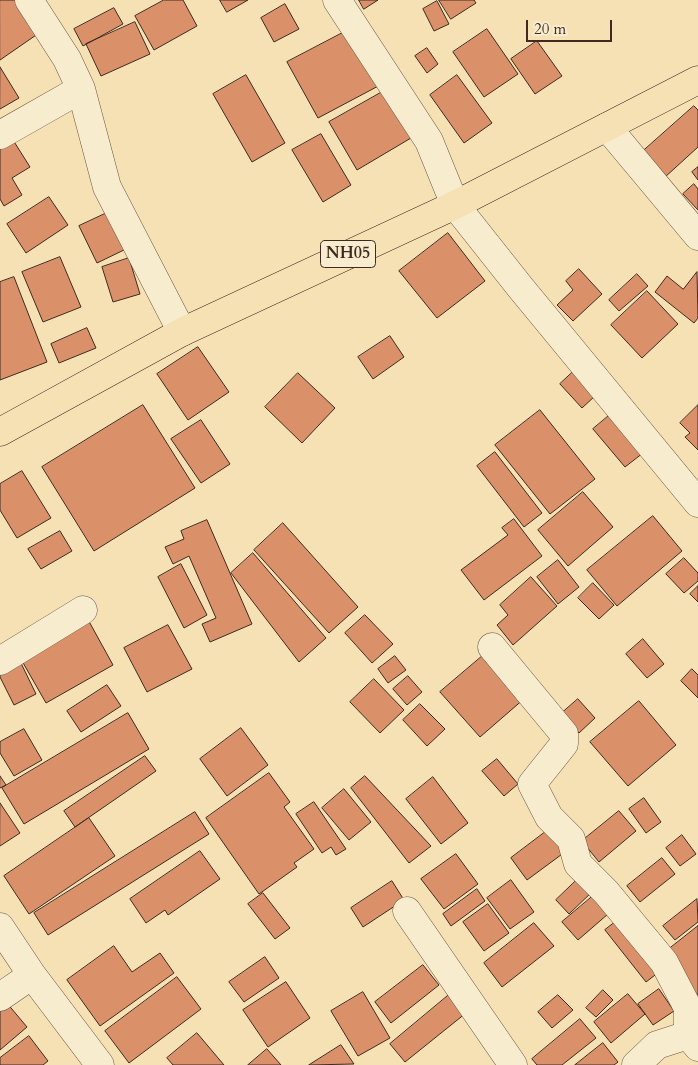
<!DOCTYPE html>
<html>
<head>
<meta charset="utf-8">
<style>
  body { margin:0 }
  #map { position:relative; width:698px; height:1065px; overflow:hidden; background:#f5e1b4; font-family:Cardo,serif }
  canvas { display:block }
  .scale { position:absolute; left:526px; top:20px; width:86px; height:22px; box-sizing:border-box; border:2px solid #402920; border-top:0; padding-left:6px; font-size:15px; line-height:18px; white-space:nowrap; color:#402920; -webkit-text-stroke:4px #f8ecce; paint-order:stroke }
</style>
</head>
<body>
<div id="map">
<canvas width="698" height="1065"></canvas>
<div class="scale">20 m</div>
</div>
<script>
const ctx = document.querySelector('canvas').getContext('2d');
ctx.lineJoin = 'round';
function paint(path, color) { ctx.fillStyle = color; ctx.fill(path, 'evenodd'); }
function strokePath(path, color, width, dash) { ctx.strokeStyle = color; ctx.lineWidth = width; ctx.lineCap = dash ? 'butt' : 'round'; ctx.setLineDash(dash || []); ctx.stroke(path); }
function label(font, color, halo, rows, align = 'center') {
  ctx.font = font + ' Cardo,serif'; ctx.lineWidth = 4.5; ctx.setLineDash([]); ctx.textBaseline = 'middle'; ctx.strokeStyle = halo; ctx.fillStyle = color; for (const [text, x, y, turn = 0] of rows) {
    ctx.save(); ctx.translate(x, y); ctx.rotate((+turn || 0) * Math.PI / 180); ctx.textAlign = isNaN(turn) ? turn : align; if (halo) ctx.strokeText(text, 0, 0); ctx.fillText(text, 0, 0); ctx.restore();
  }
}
const building = new Path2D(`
  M0,0H17L39,33L0,60Z
  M164,0H183L197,26L154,50L135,16Z
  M220,0H248L227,12Z
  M359,0H378L364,9Z
  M439,0H474L476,3L451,19Z
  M437,1L449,24L434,31L423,9Z
  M285,4L299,29L274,42L261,18Z
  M114,8L123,24L83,46L74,29Z
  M135,22L150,54L101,76L86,44Z
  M354,27L384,83L318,118L287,62Z
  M487,29L518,74L484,97L453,52Z
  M537,41L562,76L535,94L511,59Z
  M427,48L438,64L427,73L415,56Z
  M0,67L19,98L0,109Z
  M246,75L285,143L252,162L213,94Z
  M457,75L492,123L464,143L430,95Z
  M384,91L411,138L357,170L329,122Z
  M694,106L698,110V147L664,178L641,153Z
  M321,134L351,185L323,202L292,150Z
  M13,140L30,167L12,178L22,195L4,206L0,199V148Z
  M698,167V180L692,172Z
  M694,184L698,189V210L683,194Z
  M49,197L68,225L26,253L7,224Z
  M109,212L126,249L97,263L79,226Z
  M448,233L485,281L437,318L399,271Z
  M60,257L81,307L43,322L22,272Z
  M129,258L140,294L113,302L102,267Z
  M579,269L602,294L573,321L557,305L573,290L566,281Z
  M697,272L698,318L694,323L655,292L667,276L683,289Z
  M637,274L648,286L619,311L609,300Z
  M14,277L47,362L0,380V282Z
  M647,291L678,324L642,358L611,325Z
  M87,328L96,348L59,363L51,344Z
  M390,336L404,357L373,379L358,357Z
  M198,347L229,392L188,420L157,374Z
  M574,371L596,395L582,408L560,384Z
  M298,373L335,408L302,443L265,407Z
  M143,405L195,488L94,551L42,467Z
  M698,405V450L685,437L690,433L680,423Z
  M540,410L595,479L550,514L495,445Z
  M611,414L643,453L625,467L593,429Z
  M201,420L230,464L201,483L171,439Z
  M495,452L542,513L524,527L477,466Z
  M22,471L51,518L17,538L0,510V484Z
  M583,492L613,527L568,566L538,530Z
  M653,516L682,551L617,606L587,570Z
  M514,519L542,556L484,600L461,570L508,535L502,528Z
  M207,520L252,624L210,642L202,624L216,618L189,556L173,564L165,547L184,539L181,531Z
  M283,523L358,607L329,633L254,550Z
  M60,531L72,551L41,569L28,549Z
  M253,553L326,638L299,662L231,573Z
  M684,558L698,573V581L684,593L666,574Z
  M558,560L579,587L558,604L537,577Z
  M181,564L207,615L184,628L158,577Z
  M531,577L557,606L513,645L497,625L508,615L500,605Z
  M593,583L614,605L599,619L578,598Z
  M698,586V602L690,594Z
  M365,615L393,644L372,663L345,633Z
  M86,616L113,665L46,703L18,654Z
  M168,625L192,669L147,692L124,648Z
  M643,639L664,664L647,678L626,654Z
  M486,653L525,698L480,737L440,692Z
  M395,656L406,670L388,683L378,669Z
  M19,659L36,694L14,705L0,677V669Z
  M692,669L698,675V698L681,681Z
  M408,676L422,692L407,705L393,689Z
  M374,679L404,710L380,733L350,702Z
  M107,685L121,706L81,732L67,711Z
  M578,699L595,718L579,733L562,713Z
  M639,701L676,745L628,786L590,742Z
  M420,704L445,729L427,746L403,720Z
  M128,713L149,749L24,824L2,788Z
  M241,728L268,765L227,796L200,759Z
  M24,729L42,760L14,776L0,753V742Z
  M145,756L156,771L75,827L64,811Z
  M497,759L518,784L504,796L482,771Z
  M269,773L290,802L284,807L314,849L294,863L297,867L259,894L206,818Z
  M0,776L6,785L0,788Z
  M365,776L431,846L409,863L351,788Z
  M433,777L468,823L441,844L406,799Z
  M344,789L371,822L349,840L322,808Z
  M644,798L661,822L646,833L629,809Z
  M314,802L346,849L336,855L331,847L322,853L296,814Z
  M0,803L20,833L0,846Z
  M619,811L636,831L599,862L582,841Z
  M195,812L209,834L48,935L34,913Z
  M89,818L115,856L29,914L4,876Z
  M552,827L569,849L527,880L511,858Z
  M682,835L696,854L680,866L666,848Z
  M200,851L220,879L168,915L165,910L146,923L130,899Z
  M456,854L478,884L444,909L421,879Z
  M662,858L675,874L640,902L627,886Z
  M580,877L593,891L569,914L556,900Z
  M511,880L534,912L510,929L487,898Z
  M392,881L404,900L363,927L351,908Z
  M477,889L485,901L451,926L443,914Z
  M263,893L290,928L275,939L248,904Z
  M593,896L608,914L578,940L562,922Z
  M697,899L698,922L675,940L663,926Z
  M488,904L509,933L484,951L463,922Z
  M618,920L659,972L646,982L605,930Z
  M534,923L554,946L502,987L484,963Z
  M698,926V996L664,953Z
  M114,946L132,972L160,953L174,973L100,1026L67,980Z
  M265,957L279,978L244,1002L229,982Z
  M423,965L439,985L391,1023L375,1002Z
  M177,977L201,1009L129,1063L105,1031Z
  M286,982L310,1018L268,1047L243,1010Z
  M659,989L674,1011L653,1025L638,1004Z
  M603,990L613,1000L596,1017L586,1008Z
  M363,992L390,1038L358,1056L331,1011Z
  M450,994L466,1013L405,1062L390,1044Z
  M628,994L645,1014L611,1043L594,1022Z
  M558,995L573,1010L552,1028L538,1012Z
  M6,1002L27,1027L0,1050V1007Z
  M580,1019L596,1038L562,1065H537L532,1059Z
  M197,1033L224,1065H173L167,1058Z
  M29,1036L48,1061L43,1065H0V1058Z
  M603,1043L618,1062L614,1065H575Z
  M341,1045L354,1064L309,1065Z
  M267,1049L281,1065H248Z`);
const street = new Path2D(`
  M29,0L67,59L81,89L107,187L182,332
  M337,0L429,141L455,205L520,287L698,503
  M607,127L698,236
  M0,135L81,89
  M492,647L564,734V744L532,784L549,817L571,839L578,864L606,892L664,962L688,1008V1035
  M0,661L83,610
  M407,911L513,1065
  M0,927L32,975L100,1065
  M0,997L32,975
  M636,1065L657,1045L688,1035L698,1047`);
const primary = new Path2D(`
  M0,432L182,332L455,205L698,80`);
const shields = [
  [348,254,55]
];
const shieldNames = [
  ["NH05",348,254]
];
paint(building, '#da916a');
strokePath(building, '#402920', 1);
strokePath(street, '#6d5745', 29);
strokePath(primary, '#402920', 29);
strokePath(street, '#f8ecce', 28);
strokePath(primary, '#f5e1b4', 28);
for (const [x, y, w] of shields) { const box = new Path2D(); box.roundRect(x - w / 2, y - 13.5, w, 27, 4); ctx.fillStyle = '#f8ecce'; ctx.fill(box); strokePath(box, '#402920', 1); }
label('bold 16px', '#402920', null, shieldNames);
</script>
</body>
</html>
